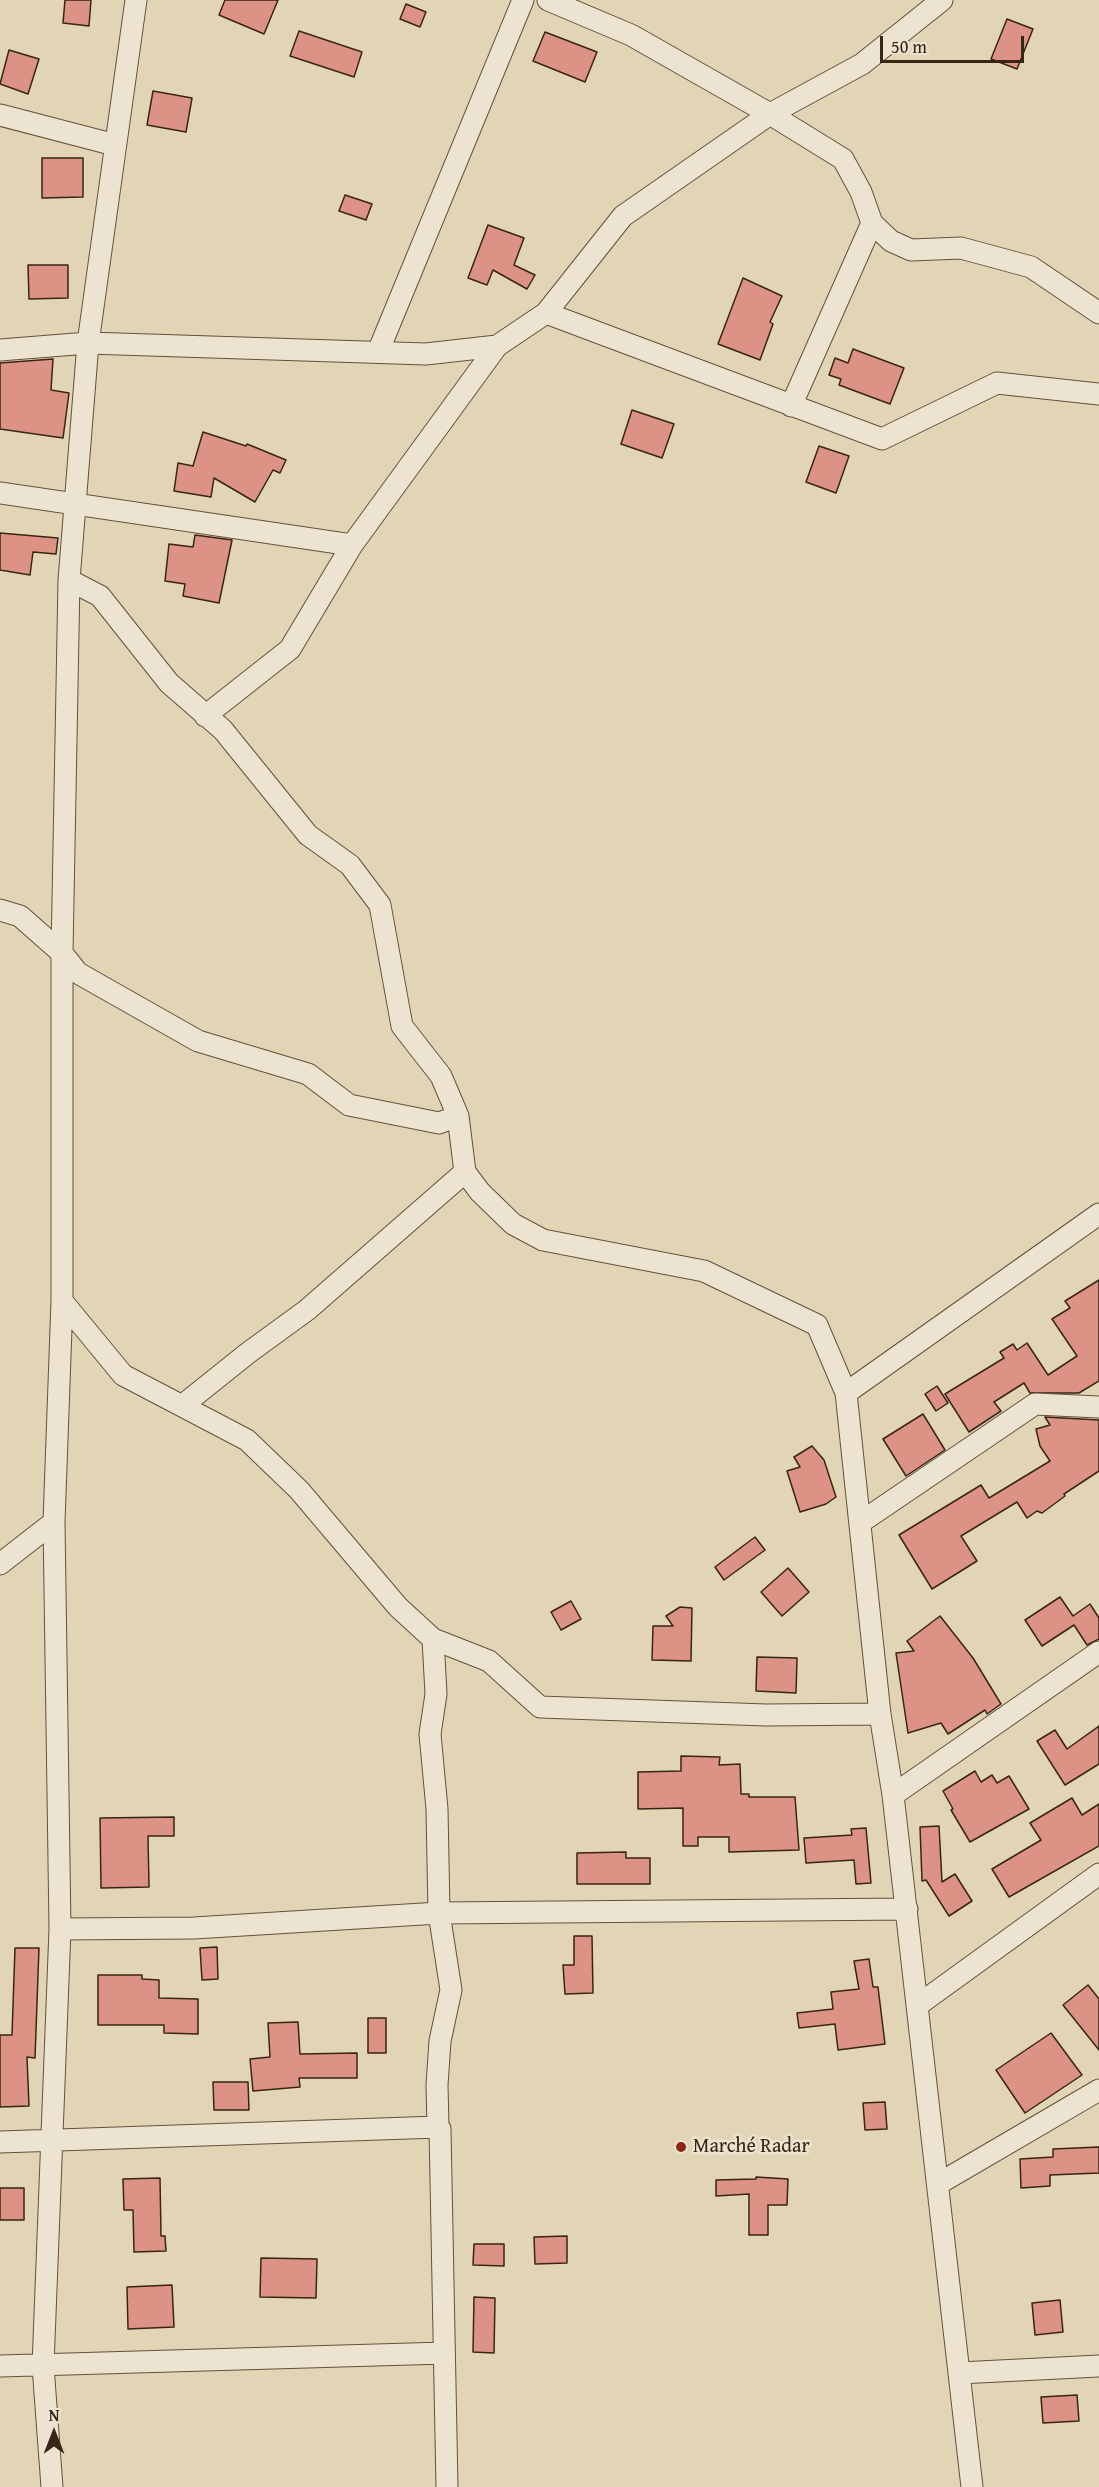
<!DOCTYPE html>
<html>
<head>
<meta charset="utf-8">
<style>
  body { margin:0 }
  #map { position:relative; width:1099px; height:2487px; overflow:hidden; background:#e1d5b6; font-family:"Gentium Book Plus",serif }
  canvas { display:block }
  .north { position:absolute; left:24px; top:2403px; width:60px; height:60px; -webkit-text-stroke:4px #ece4d0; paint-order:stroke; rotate:0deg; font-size:16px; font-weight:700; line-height:24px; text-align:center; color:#392513 }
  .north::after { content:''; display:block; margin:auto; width:21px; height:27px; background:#392513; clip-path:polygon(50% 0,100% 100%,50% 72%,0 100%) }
  .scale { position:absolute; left:880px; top:36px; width:144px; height:27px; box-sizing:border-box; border:3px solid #392513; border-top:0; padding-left:8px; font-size:18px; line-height:21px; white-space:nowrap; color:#392513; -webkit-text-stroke:4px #ece4d0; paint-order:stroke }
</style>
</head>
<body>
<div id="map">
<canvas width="1099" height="2487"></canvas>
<div class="north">N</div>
<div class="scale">50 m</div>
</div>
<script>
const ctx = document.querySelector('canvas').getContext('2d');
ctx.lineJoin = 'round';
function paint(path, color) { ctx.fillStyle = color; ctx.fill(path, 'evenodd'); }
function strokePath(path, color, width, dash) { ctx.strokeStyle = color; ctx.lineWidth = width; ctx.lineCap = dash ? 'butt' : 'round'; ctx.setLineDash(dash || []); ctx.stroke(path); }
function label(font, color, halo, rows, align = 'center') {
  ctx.font = font + ' "Gentium Book Plus",serif'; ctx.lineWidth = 5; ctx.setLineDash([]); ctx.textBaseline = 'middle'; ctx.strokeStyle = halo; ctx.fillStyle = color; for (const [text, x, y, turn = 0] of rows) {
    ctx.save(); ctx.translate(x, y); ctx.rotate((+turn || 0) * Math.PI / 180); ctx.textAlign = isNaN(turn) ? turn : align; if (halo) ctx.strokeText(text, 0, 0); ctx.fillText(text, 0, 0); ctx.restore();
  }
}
const building = new Path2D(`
  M65,0H91L89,26L63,23Z
  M225,0H278L264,34L219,15Z
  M406,4L426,12L420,27L400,19Z
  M1007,19L1033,29L1017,69L991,59Z
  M299,31L362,52L354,77L290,56Z
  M545,32L597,52L585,82L533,61Z
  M9,50L39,59L28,94L0,84Z
  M153,91L192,98L186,132L147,125Z
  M42,158H83V197L42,198Z
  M345,195L372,204L366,220L339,211Z
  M488,225L524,238L514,265L535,275L527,289L493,270L487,285L468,278Z
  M28,265H68V298L29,299Z
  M743,278L782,296L770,322L773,324L760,360L718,344Z
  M853,349L904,368L890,404L839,385L841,379L829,375L835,358L848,363Z
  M53,359L51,390L69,393L63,438L0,429V363Z
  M632,410L674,424L662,458L621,444Z
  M203,432L246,446L247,444L286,460L280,473L273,470L255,502L214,478L211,497L174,491L178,463L193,466Z
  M819,446L849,456L836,493L806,482Z
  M0,533L58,538L56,554L33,552L30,575L0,570Z
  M195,535L232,540L219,603L183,596L185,584L165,581L169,544L193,547Z
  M1099,1280V1381L1079,1393H1030L1024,1383L994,1402L1001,1411L969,1432L945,1394L1004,1358L1000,1352L1013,1344L1017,1350L1027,1343L1048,1375L1077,1356L1052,1319L1070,1308L1065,1301Z
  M937,1386L948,1403L936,1411L925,1394Z
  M923,1414L945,1450L906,1476L883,1439Z
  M1045,1417L1099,1420V1471L1064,1494L1065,1496L1042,1513L1037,1511L1027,1518L1017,1502L961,1536L977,1561L932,1589L899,1535L981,1485L989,1498L1050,1461L1040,1446L1036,1429L1050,1425Z
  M812,1446L824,1460L836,1497L826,1504L800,1512L787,1471L800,1467L794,1457Z
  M755,1537L765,1550L724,1580L715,1567Z
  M788,1568L809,1592L782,1616L761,1592Z
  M1060,1597L1073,1616L1090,1604L1099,1618V1639L1087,1645L1074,1625L1042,1646L1025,1620Z
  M571,1601L581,1619L561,1630L551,1612Z
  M680,1607L692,1608L691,1661L652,1660L653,1626H673L666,1616Z
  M940,1616L973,1658L1001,1704L987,1714L985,1710L948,1734L941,1723L908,1733L896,1653L914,1651L907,1641Z
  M757,1657L797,1658L796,1693L756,1691Z
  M1099,1726V1764L1065,1785L1037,1741L1055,1730L1067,1749Z
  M681,1756L720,1757L719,1765L740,1764L741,1794H749V1797H795L799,1850L729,1852V1837H698V1846H683V1808L638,1809V1772L681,1771Z
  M975,1771L981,1782L992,1775L997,1783L1009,1776L1029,1809L970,1842L951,1810L953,1809L943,1791Z
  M1072,1798L1082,1815L1099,1804V1846L1009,1897L992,1869L1041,1840L1030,1823Z
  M174,1817V1836H148L149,1887L101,1888L100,1818Z
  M939,1826L942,1882L955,1874L972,1901L949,1916L926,1880L922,1881L920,1827Z
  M866,1828L871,1883L856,1884L854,1860L806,1863L804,1838L852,1835L851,1829Z
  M626,1852V1858H650V1884H577V1853Z
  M574,1936H592L593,1993L565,1994L563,1965H574Z
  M217,1947L218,1979L202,1980L200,1948Z
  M15,1948H39L35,2058L27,2057L29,2106L0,2107V2035H12Z
  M869,1959L873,1987H878L885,2044L838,2050L835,2024L799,2028L797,2013L833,2009L831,1992L859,1989L854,1961Z
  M98,1975H142V1979L159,1980V1998L198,1999V2034L164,2033V2025H98Z
  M1088,1985L1099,1999V2050L1063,2005Z
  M368,2018H386V2053H368Z
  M298,2022L300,2054L357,2053V2078H299L300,2087L253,2091L250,2059L270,2057L268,2023Z
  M1051,2033L1082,2075L1025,2113L996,2070Z
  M213,2082H248L249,2110H214Z
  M885,2102L887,2129L865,2130L863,2103Z
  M1099,2147V2173L1050,2175V2186L1021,2188L1020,2159L1053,2157V2149Z
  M756,2177L788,2179L787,2205H768V2235H749V2194L716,2196V2180L756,2179Z
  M160,2178L161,2236H165L166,2251L134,2252L133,2210H124L123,2179Z
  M0,2188H24V2220H0Z
  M567,2236V2263L535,2264L534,2237Z
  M474,2244H504V2266L473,2265Z
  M261,2258L317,2259L316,2298L260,2297Z
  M172,2285L174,2327L128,2329L127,2287Z
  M474,2297L495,2298L494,2353L473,2352Z
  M1060,2300L1063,2332L1035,2335L1032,2303Z
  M1077,2395L1079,2421L1043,2423L1041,2397Z`);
const street = new Path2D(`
  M548,0L631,35L770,114L843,159L861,192L872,223L891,241L911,250L961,248L1031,267L1099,313
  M0,115L115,145
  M546,313L882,439L997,383L1099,394
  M0,350L88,343L426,354L497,346L546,313L623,216L770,114L862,64L942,0
  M378,352L523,0
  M791,406L872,223
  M0,493L352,545
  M69,580L100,596L169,683L223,730L308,835L350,865L380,905L402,1026L441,1076L458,1116L465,1172L307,1310L248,1353L183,1405
  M205,716L290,649L352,545L497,346
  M0,910L20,916L62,953L78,973L198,1041L308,1074L349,1105L439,1123L458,1116
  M465,1172L480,1192L513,1224L543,1240L704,1271L817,1325L846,1393L880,1714L893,1795L972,2487
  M62,1301L123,1375L247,1440L299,1490L398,1607L433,1639L489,1661L540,1707L766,1715L880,1714
  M846,1393L1099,1214
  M861,1522L1035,1404L1099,1407
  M0,1564L54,1522
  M433,1639L436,1694L430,1734L437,1809L439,1913L451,1990L440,2041L437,2085L438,2127
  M893,1795L1099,1652
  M60,1929L194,1928L439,1913L907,1909
  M918,2005L1099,1874
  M0,2142L438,2127L440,2129L447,2487
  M938,2184L1099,2090
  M0,2366L444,2353
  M959,2373L1099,2366
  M52,2487L43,2366L60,1929L54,1522L62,1301V953L69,580L88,343L136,0`);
const markers = [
  [681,2147,6,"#8f2418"]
];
const poiNames = [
  ["Marché Radar",693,2147]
];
paint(building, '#dd9286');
strokePath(building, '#392513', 1.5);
strokePath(street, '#63513c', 23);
strokePath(street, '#ece4d0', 21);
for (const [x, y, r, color] of markers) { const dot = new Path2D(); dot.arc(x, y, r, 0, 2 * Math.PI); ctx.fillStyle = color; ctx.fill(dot); strokePath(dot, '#ece4d0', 2); }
label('20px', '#392513', '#ece4d0', poiNames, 'left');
</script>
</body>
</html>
